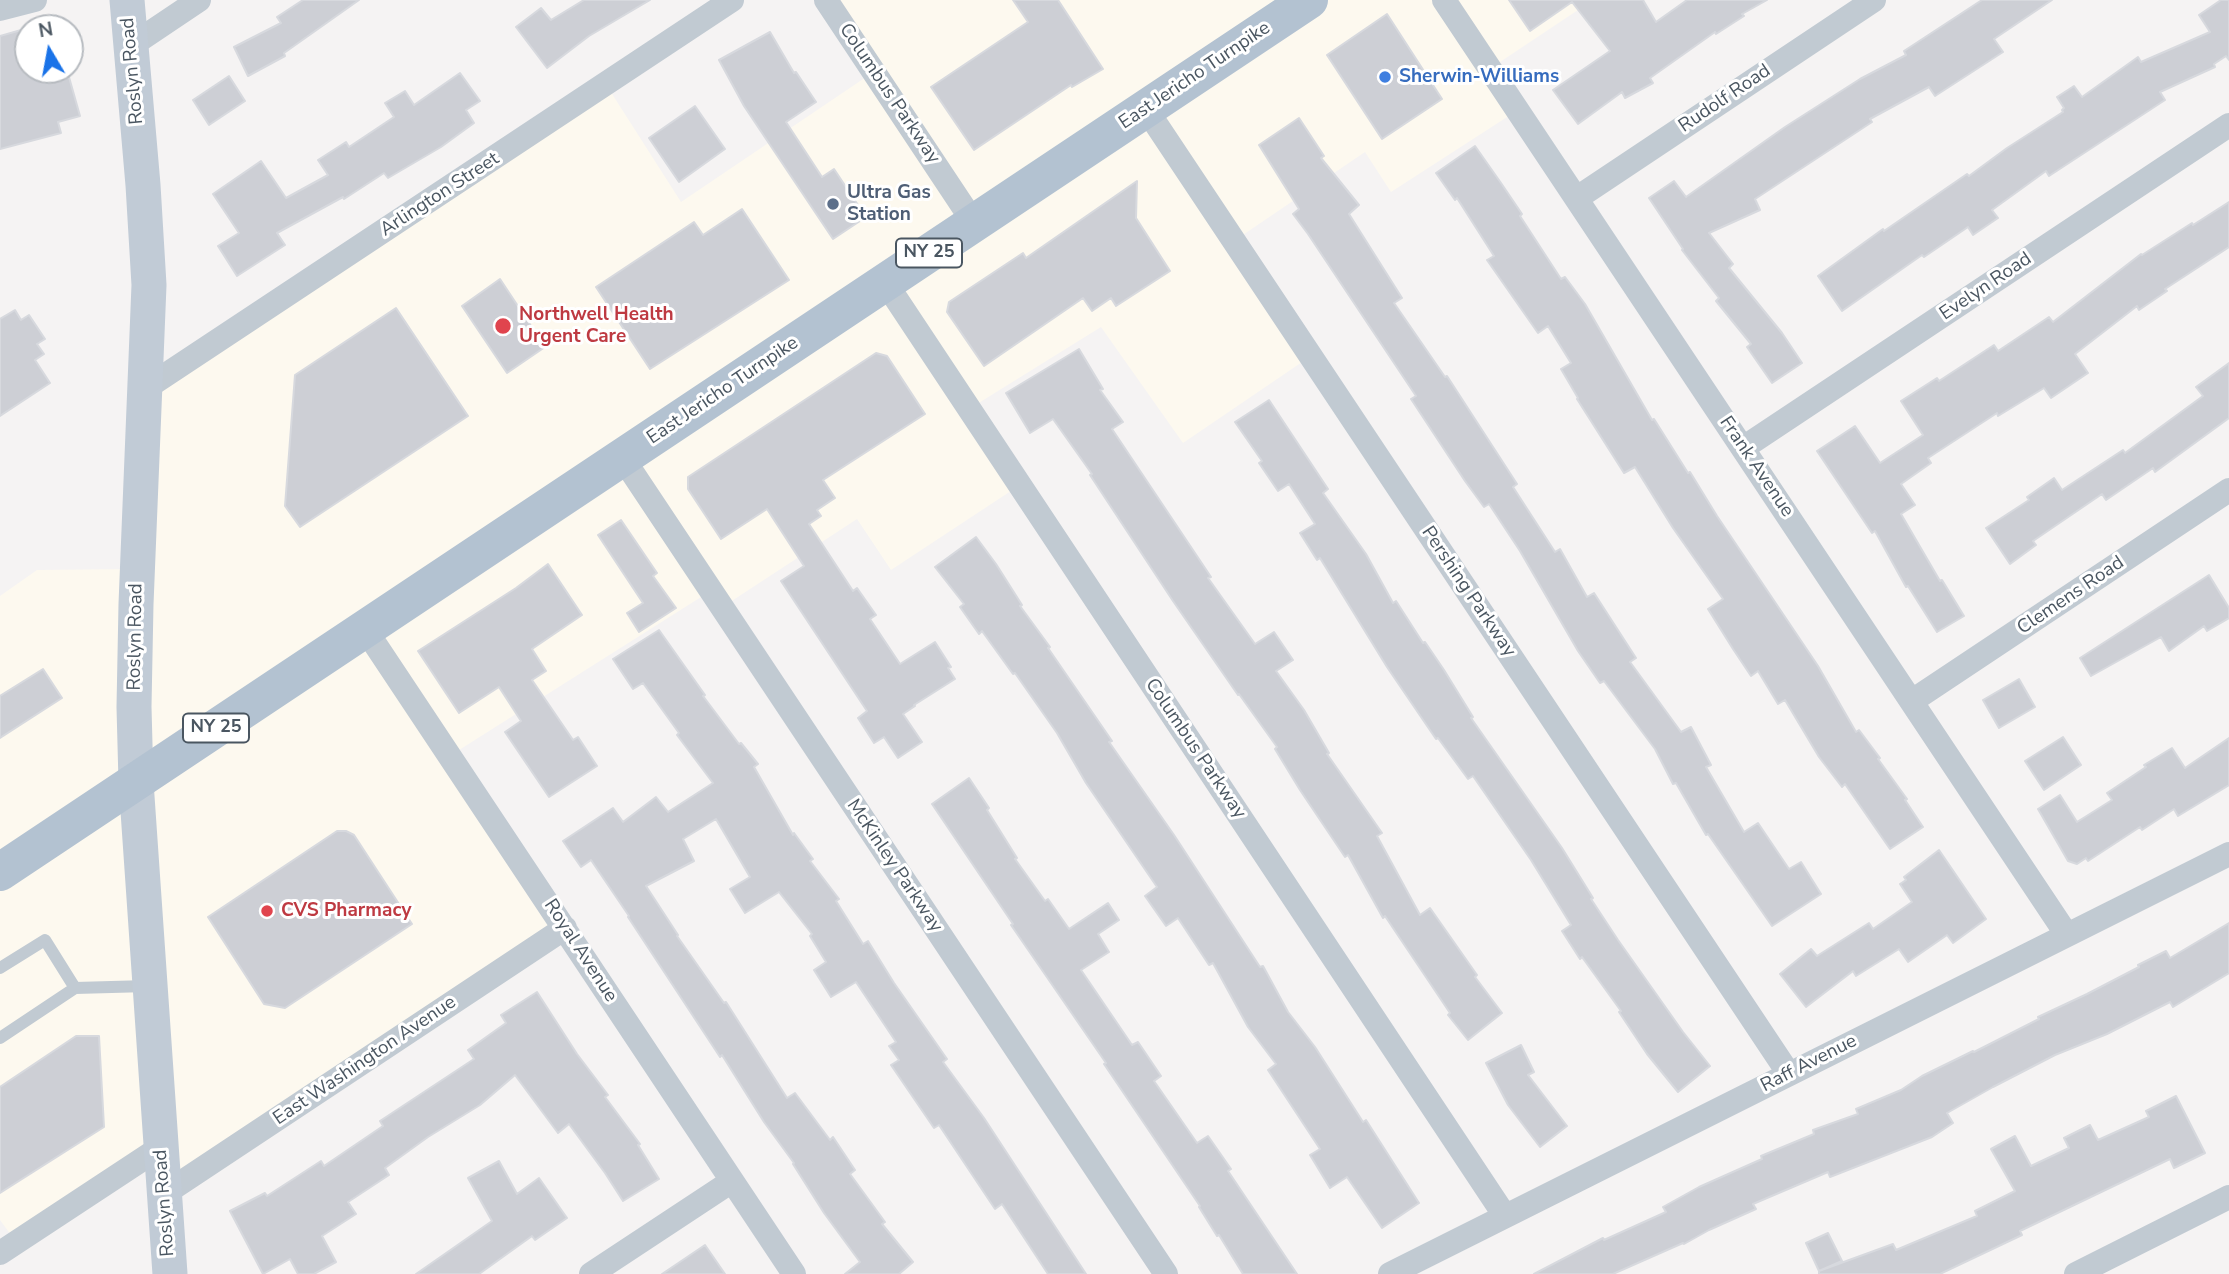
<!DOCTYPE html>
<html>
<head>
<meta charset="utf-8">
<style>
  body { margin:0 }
  #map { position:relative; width:2229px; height:1274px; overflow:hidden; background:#f5f3f3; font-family:"Nunito Sans",sans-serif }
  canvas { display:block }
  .north { position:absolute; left:14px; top:14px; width:70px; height:70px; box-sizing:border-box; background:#fff; border:2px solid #b7bbc0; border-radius:50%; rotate:350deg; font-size:19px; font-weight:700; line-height:28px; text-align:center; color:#4a5661 }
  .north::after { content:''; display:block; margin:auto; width:24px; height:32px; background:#1a73e8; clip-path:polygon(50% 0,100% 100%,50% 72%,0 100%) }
</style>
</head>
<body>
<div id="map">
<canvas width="2229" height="1274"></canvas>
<div class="north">N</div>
</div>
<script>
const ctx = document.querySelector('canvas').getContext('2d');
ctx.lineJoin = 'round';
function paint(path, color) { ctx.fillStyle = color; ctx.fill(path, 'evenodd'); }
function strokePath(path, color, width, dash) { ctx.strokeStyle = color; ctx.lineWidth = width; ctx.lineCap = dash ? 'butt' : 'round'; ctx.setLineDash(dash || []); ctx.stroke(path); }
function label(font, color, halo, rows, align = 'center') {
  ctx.font = font + ' "Nunito Sans",sans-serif'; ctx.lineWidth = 6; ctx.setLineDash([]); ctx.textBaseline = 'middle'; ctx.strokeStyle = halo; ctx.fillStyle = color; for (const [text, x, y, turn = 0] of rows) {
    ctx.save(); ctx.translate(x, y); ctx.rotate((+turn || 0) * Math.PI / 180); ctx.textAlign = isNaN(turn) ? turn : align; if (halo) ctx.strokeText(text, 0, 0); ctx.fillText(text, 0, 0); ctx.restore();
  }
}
const commercial = new Path2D(`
  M824,0H1593L1491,68L1518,110L1391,192L1365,152L1234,241L1311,356L1183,443L1101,327L969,409L1020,485L891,570L857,519L721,608L709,592L448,757L565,928L164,1194L161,1148L14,1239L0,1220V596L37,570L137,569L145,389L607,86L681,202L872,73Z`);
const building = new Path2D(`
  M303,0H359L284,53L285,56L248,76L234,47L281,23L277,17Z
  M584,0H650L589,36L547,68L516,27L541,8L551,20Z
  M1013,0H1058L1103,69L1072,87L1071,85L974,150L931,87L1028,22Z
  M1509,0H1643L1656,22L1687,0H1767L1742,14L1744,16L1716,34L1715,32L1650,78L1653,83L1625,98L1622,92L1578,124L1553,90L1610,51L1572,2L1530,31Z
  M1982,0H2052L1994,39L2003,52L1935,96L1929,87L1870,119L1872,122L1755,199L1760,210L1709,233L1733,264L1729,268L1782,333L1802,363L1772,383L1747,347L1751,344L1716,301L1719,298L1682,250L1683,249L1649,198L1674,181L1686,197L1785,127L1860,79L1906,55L1904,51Z
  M2221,0H2229V60L2226,56L2214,64L2215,67L2160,92L2165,100L2049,176L2046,171L1992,210L1998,218L1973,235L1968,227L1924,257L1922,255L1842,311L1818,276L1883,229L1884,231L1967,174L1969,176L2007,148L2063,112L2062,110L2064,108L2057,97L2074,86L2082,97L2138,57L2141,62L2210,32L2199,15Z
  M1387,14L1442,99L1382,139L1327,55Z
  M28,28V70H67L80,116L58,122L61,133L0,149V36Z
  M770,32L794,73L796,72L816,102L786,122L822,177L834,169L866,217L833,239L744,106L719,60Z
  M460,73L480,101L466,110L474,123L441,147L388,178L384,173L344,199L343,197L277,233L285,245L237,276L218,246L239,233L213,194L261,161L286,198L328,175L318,160L346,142L349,147L394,117L385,103L405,91L414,105Z
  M229,76L245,101L209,125L193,100Z
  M695,106L725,149L679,182L649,138Z
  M1299,118L1324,156L1321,158L1359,205L1349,214L1402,298L1394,303L1445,377L1447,376L1517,484L1513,487L1555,552L1560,549L1587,597L1594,593L1636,658L1630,662L1681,732L1691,727L1711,765L1706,767L1744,832L1758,823L1789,869L1801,862L1821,894L1772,926L1708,834L1706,835L1676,783L1673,784L1655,749L1604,681L1600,683L1578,651L1520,551L1489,504L1484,507L1465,481L1411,399L1416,396L1308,234L1293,214L1299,209L1259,145Z
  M1475,146L1501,183L1522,214L1520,216L1561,279L1565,277L1585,304L1652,420L1654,419L1688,473L1690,472L1717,516L1818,666L1856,732L1859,730L1880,758L1878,759L1907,799L1905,800L1923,827L1890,849L1845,784L1842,787L1819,757L1785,700L1778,704L1758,671L1751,676L1733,649L1708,609L1723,599L1673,528L1635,467L1624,473L1577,399L1578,398L1561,369L1571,363L1548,326L1538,333L1487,260L1494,256L1457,198L1455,200L1436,173Z
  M1137,181L1136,218L1170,271L1116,306L1111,298L1092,311L1083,298L984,366L947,312L949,302L1023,253L1026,258Z
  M2229,202V247L2165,289L2167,291L2139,310L2137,306L2075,354L2088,373L2051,398L2044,388L1998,416L1997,413L1928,458L1931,463L1901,484L1915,505L1901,514L1940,581L1942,580L1964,616L1937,632L1908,586L1906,587L1875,531L1872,533L1817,451L1855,426L1880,463L1923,435L1901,401L1937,378L1939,381L1994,345L1998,351L2049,317L2053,322L2141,254L2142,255L2192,223L2193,225Z
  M742,209L789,280L650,369L596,287L694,222L703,235Z
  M500,279L545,347L507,373L462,306Z
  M396,308L468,416L300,527L285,506L295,375Z
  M15,310L21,320L29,315L45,339L37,344L44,354L35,360L50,383L0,416V319Z
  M1079,349L1103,389L1100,390L1123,422L1112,429L1211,577L1208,578L1255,644L1274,632L1293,660L1276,671L1304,710L1329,753L1327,754L1382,833L1377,836L1420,915L1430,908L1477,975L1475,977L1502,1013L1468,1040L1448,1015L1450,1013L1385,916L1383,918L1348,855L1345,857L1300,790L1275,749L1277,747L1239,694L1238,695L1173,601L1090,475L1092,474L1053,419L1030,433L1006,393Z
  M876,353L887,356L925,414L823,480L835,498L817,510L821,516L809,524L853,591L857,588L876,615L870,619L900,664L935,642L951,667L948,668L955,679L914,705L915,706L903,714L922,742L898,758L884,737L874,743L858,718L867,711L781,581L804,566L767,509L721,539L688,489V477Z
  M2229,363V418L2155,472L2153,468L2106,500L2102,494L2033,541L2036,545L2010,564L1986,528L2029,500L2027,497L2054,478L2062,490L2123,450L2125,453L2203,396L2196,387Z
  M1269,400L1328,489L1323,493L1366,554L1393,603L1396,601L1423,643L1425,642L1444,670L1473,717L1471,718L1562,848L1593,898L1591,899L1618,940L1683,1032L1710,1066L1678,1092L1647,1054L1619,1012L1621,1011L1582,957L1580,959L1562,931L1571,925L1531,860L1473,776L1468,779L1438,738L1436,739L1387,667L1320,558L1317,560L1300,533L1315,524L1289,484L1278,491L1259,463L1262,461L1235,422Z
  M621,520L657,573L653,576L676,608L639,632L627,613L643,603L598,535Z
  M976,537L996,564L1022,605L1020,606L1050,647L1048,648L1112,741L1109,742L1174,835L1260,967L1263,966L1288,1012L1315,1047L1363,1122L1366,1120L1419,1203L1382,1228L1347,1177L1330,1188L1310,1155L1320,1149L1268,1070L1276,1064L1248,1027L1213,963L1209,965L1178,918L1166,926L1145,896L1157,887L1086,783L1057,733L1015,673L1013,674L982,631L979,634L960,607L964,604L935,567Z
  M548,564L582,615L532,649L546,671L532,680L573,740L578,737L597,766L549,797L505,732L521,721L499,687L459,713L418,651L516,588Z
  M2209,575L2229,608V618L2207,631L2204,626L2169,651L2161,637L2091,676L2080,658Z
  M659,630L705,695L703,696L739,744L741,743L758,764L754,767L793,835L794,833L813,859L810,861L839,899L836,901L863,944L868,941L894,983L947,1059L943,1062L984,1118L1086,1274H1048L1002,1204L995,1209L939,1125L934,1128L891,1065L899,1060L889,1046L896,1042L856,982L831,997L814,970L826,962L810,936L812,934L779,892L745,913L730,889L750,877L716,819L683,839L694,861L646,886L678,935L677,936L724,1003L726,1002L787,1098L795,1093L830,1140L833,1137L855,1170L850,1174L885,1222L882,1224L913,1262L899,1274H845L860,1262L824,1213L793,1164L794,1163L764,1122L722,1055L720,1057L628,917L629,916L591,860L581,867L563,841L613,808L623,822L656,797L668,812L713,783L677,735L679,733L643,683L633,689L613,659Z
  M43,669L62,698L0,738V696Z
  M2019,679L2035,707L1999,728L1983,700Z
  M2063,737L2081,765L2044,790L2025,761Z
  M2229,738V785L2178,816L2174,809L2142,830L2140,827L2088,861L2086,858L2077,864L2068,861L2038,809L2060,795L2077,822L2112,800L2107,793L2146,767L2144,765L2172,748L2185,768Z
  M969,778L989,808L987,810L1017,858L1015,859L1045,901L1048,899L1069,929L1108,903L1119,920L1098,934L1109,952L1081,970L1132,1045L1138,1042L1161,1076L1154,1081L1197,1143L1208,1136L1231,1169L1228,1171L1297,1274H1243L1219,1235L1217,1236L1199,1207L1200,1206L1104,1064L1106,1063L1011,925L1013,924L932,804Z
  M337,831H346L354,835L412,924L285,1008L264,1004L208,917Z
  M1939,850L1986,919L1953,943L1947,935L1908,962L1899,949L1856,976L1853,971L1806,1007L1780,974L1811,949L1817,956L1869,923L1873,929L1912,902L1900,884L1906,880L1904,877Z
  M2229,923V973L2173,1007L2170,1002L2107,1034L2055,1055L1993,1087L1947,1113L1953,1123L1932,1137L1830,1177L1828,1172L1753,1204L1756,1209L1709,1230L1684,1244L1683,1243L1613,1274H1534L1603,1238L1604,1240L1666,1212L1663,1207L1699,1187L1762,1159L1761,1156L1814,1134L1813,1130L1858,1114L1856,1109L1901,1090L1922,1076L1973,1051L1974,1052L2039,1019L2038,1017L2087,994L2139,967L2138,965L2166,951L2170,958Z
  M537,992L577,1054L608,1095L605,1097L640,1144L638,1145L659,1179L623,1201L605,1173L569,1124L558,1133L515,1075L480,1105L428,1137L385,1168L389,1175L348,1202L356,1214L322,1236L336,1262L314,1274H298L290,1259L263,1274L230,1211L265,1193L267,1196L321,1161L324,1166L383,1126L380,1121L474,1059L468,1050L506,1023L501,1015Z
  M76,1036H99L104,1127L0,1193V1087Z
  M1521,1045L1534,1072L1528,1075L1567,1126L1540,1147L1508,1105L1486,1063Z
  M2176,1096L2205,1153L2174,1168L2170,1159L2020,1231L2022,1235L1940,1274H1819V1271L1893,1244L1896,1250L1977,1216L1975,1211L2015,1191L1991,1149L2015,1136L2031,1166L2069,1148L2064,1138L2090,1125L2098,1140L2149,1117L2146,1111Z
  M499,1161L517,1194L539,1178L567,1218L535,1240L532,1236L479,1274H416L492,1221L468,1178Z
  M1828,1233L1842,1261L1819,1271L1806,1243Z
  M705,1245L725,1274H662Z`);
const service = new Path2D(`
  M0,968L45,940L75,988L0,1038
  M75,988L148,986`);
const minor = new Path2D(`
  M826,0L974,223
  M1444,0L2067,935
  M0,9L35,0
  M132,45L199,0
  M1146,109L1789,1074
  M1577,198L1874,0
  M885,282L1505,1216
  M146,388L732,0
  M1743,448L2229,125
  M622,457L1166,1274
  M365,629L794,1274
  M1912,701L2229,490
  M164,1194L565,928
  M0,1253L161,1147
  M591,1274L732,1181
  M1390,1274L2229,854
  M2076,1274L2229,1197`);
const secondary = new Path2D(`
  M127,0L143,185L149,285L136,604L134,707L136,782L170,1274`);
const primary = new Path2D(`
  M0,872L1309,0`);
const markers = [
  [1385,77,7,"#3f7fe0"],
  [833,204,7,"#5c6f8a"],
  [503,326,9,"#e0444e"],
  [267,911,7,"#e0444e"]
];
const shields = [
  [929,253,66],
  [216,728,66]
];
const shieldNames = [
  ["NY 25",929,253],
  ["NY 25",216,728]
];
const streetNames = [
  ["Roslyn Road",133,71,-95],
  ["East Jericho Turnpike",1195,76,-34],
  ["Columbus Parkway",889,94,56],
  ["Rudolf Road",1725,99,-34],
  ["Arlington Street",440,195,-33],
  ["Evelyn Road",1986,287,-34],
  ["East Jericho Turnpike",723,391,-34],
  ["Frank Avenue",1756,467,56],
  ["Pershing Parkway",1468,592,56],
  ["Clemens Road",2071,596,-34],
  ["Roslyn Road",136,637,-89],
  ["Columbus Parkway",1195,749,56],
  ["McKinley Parkway",894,866,56],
  ["Royal Avenue",580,951,57],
  ["East Washington Avenue",365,1061,-34],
  ["Raff Avenue",1809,1064,-27],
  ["Roslyn Road",165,1203,-94]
];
const shopNames = [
  ["Sherwin-Williams",1399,77]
];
const serviceNames = [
  ["Ultra Gas",847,193],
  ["Station",847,215]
];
const healthNames = [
  ["Northwell Health",519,315],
  ["Urgent Care",519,337],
  ["CVS Pharmacy",281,911]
];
paint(commercial, '#fdf9ef');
paint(building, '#cdcfd5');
strokePath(building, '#d7d9de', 2);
strokePath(service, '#c1cad2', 12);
strokePath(minor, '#c1cad2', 24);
strokePath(secondary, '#c1cbd6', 35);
strokePath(primary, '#b3c2d1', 38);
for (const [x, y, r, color] of markers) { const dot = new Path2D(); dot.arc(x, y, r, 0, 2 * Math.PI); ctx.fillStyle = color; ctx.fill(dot); strokePath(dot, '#fff', 2.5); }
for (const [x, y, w] of shields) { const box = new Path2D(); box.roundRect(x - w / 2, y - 14.5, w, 29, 5); ctx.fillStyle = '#fff'; ctx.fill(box); strokePath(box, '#4a5661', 2); }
label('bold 18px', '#4a5661', null, shieldNames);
label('19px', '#4a5661', '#fff', streetNames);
label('bold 19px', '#366cbe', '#fff', shopNames, 'left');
label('bold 19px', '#4e5e75', '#fff', serviceNames, 'left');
label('bold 19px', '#be3a42', '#fff', healthNames, 'left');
</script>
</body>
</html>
